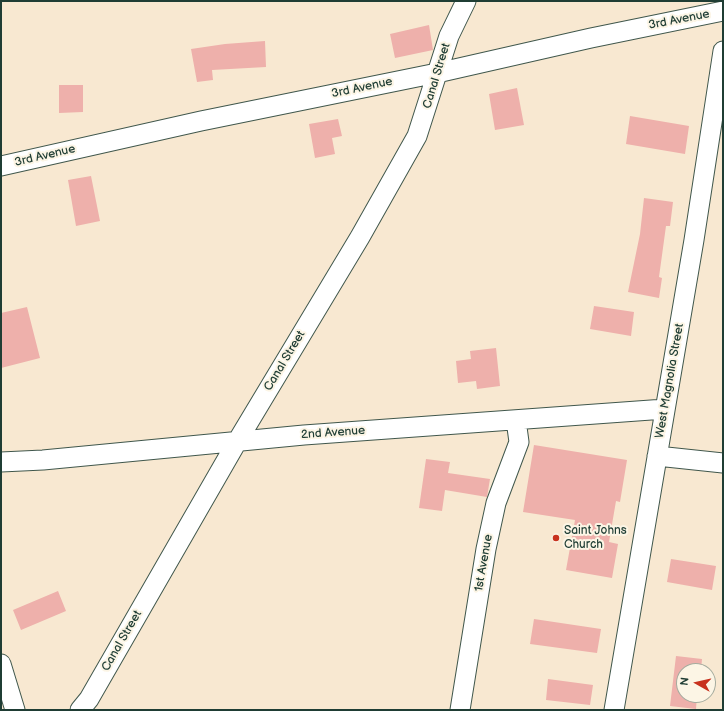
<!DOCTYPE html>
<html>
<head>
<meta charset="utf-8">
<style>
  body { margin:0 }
  #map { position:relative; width:724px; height:711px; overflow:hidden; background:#f8e8d1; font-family:"Balsamiq Sans",sans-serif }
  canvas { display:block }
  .frame { position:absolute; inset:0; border:2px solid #1f3d34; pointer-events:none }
  .north { position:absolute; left:676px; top:663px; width:40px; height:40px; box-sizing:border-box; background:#fcf5e5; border:1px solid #a4ab9e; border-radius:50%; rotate:278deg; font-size:11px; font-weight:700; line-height:16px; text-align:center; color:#1f3d34 }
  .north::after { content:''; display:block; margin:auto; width:14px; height:18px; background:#c8321e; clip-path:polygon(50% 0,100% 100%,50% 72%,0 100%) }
</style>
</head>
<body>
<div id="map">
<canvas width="724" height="711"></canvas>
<div class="frame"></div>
<div class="north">N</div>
</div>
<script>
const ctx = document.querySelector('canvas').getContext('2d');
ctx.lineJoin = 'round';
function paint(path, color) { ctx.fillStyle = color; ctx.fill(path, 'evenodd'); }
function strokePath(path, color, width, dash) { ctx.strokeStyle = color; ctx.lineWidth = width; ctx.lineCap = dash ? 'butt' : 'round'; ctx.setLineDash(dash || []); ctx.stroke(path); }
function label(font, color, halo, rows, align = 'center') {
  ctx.font = font + ' "Balsamiq Sans",sans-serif'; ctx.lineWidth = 4; ctx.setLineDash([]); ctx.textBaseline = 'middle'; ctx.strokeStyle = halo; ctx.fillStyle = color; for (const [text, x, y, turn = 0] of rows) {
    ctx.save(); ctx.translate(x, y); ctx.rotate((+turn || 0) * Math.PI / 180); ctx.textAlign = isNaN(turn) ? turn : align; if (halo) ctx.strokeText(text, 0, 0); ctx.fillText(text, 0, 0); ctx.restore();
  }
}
const building = new Path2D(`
  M429,25L433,50L395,58L390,34Z
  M265,41L266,67L212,70L213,80L197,82L191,49L225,44Z
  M59,85H83V112L59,113Z
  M517,88L524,125L495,130L489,94Z
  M630,116L689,126L685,154L626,144Z
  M338,119L342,136L332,138L335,154L315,158L309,124Z
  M91,176L100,221L76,226L68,180Z
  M644,198L673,202L670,226H666L659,277L662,278L659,298L628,292L640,234Z
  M594,306L634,312L631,336L590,329Z
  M27,307L40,358L1,368V313Z
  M496,348L500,386L477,389L476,381L458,383L456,361L471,359L470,351Z
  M534,445L627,460L620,502L616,501L609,542L618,544L612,578L566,570L575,520L523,512Z
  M426,459L450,462L448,473L490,479L487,497L445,490L442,511L419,508Z
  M671,559L716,566L712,590L667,582Z
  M58,591L66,611L21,630L13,610Z
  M534,619L601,629L597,653L530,644Z
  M676,656L702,659L701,671H684V695H697L696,709L670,706Z
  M548,679L593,685L590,705L546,700Z`);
const minor = new Path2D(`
  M1,166L201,121L437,73L591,38L723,11
  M657,456L723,463
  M1,462L43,460L304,435L665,409
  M1,664L15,710
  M80,710L89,699L238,440L360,237L417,136L449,36L466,1
  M460,710L486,549L496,503L519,442L516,420
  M614,710L694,240L723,51`);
const markers = [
  [556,538,4,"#c8321e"]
];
const streetNames = [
  ["3rd Avenue",679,20,-11],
  ["Canal Street",437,76,-73],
  ["3rd Avenue",362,88,-12],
  ["3rd Avenue",45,156,-13],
  ["Canal Street",285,361,-59],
  ["West Magnolia Street",670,381,-80],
  ["2nd Avenue",333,433,-4],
  ["1st Avenue",484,563,-80],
  ["Canal Street",122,641,-60]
];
const poiNames = [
  ["Saint Johns",564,531],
  ["Church",564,545]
];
paint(building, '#eeb0ab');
strokePath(minor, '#40574c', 21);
strokePath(minor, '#fff', 19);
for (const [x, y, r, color] of markers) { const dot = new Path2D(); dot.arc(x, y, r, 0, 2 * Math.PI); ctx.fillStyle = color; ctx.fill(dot); strokePath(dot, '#fcf5e5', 1.5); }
label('12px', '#1f3d34', '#fcf5e5', streetNames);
label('12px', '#1f3d34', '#fcf5e5', poiNames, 'left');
</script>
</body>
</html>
